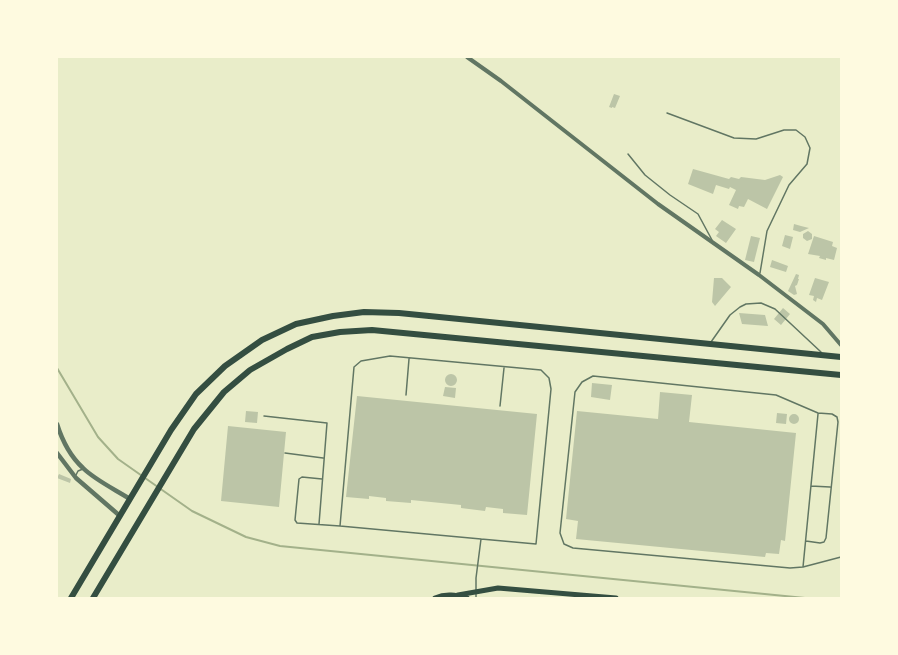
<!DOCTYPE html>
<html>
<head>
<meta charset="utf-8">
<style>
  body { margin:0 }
  #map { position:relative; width:898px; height:655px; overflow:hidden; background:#e9edc9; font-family:"Crimson Pro",serif }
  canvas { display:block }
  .frame { position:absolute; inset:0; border:58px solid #fefae0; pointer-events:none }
</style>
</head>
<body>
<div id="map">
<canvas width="898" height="655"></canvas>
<div class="frame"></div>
</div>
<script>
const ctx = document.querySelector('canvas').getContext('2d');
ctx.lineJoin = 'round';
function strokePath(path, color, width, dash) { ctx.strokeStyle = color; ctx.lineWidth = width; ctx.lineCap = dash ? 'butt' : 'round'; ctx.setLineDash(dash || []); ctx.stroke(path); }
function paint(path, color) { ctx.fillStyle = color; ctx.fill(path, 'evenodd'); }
const stream = new Path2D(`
  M57,368L98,437L118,459L192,511L246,537L280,546L805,598`);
const building = new Path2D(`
  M614,94L620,96L615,108L612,107V108L609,107Z
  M693,169L729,179L731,177L739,179L741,177L765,180L780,175L783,177L767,209L748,199L744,207L739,206L738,209L729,205L736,190L730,187L729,189L716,185L713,194L688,184Z
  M722,220L736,229L726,243L716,236L719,232L715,229Z
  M794,224L801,226L809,228L800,232L793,230Z
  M808,231L812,234V239L807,241L803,238V234Z
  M785,235L793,237L790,249L782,246Z
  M751,236L760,238L754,262L745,260Z
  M814,236L833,242L832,246L837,248L834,260L826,258V260L819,258L820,256L808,254Z
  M772,260L788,266L786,272L770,267Z
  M796,274L799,275L798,279H799L797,285L795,286L797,294L794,295L788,291Z
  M714,278H722L731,287L715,306L712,302Z
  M815,278L829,282L822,300L817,298L816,302L813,300L814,296L809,295Z
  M783,308L790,314L781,325L774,319Z
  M739,313L765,315L768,326L742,324Z
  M445 380a6 6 0 1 1 12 0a6 6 0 1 1-12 0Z
  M592,383L612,385L610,400L591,397Z
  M445,387L456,388L455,398L443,396Z
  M660,392L692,395L689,422L796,433L785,541L781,540L779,554L766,553L765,557L576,539L578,521L566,519L577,411L658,419Z
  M357,396L537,414L527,515L503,513V509L486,507L485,511L461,508V505L411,500V503L386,501V498L369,496V499L346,497Z
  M246,411L258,412L257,423L245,422Z
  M777,413L787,414L786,424L776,423Z
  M789 419a5 5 0 1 1 10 0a5 5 0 1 1-10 0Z
  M228,426L286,432L279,507L221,501Z
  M59,474L71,479L70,483L57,478Z`);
const service = new Path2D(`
  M667,113L734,138L756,139L784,130H796L805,137L810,148L807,164L789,185L767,231L760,273
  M628,154L645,175L670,195L698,214L712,240
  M711,342L730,315L740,307L746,304L761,303L775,309L821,352
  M406,395L409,359
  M500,406L504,368
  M264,416L327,423L319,524
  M285,453L323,458
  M76,475L78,471L83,469
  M322,479L302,477L299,479L295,520L297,523L340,526
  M811,486L830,487
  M806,541L820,543L824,542L826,538L838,422L837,417L832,414L818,413L776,395L593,376L582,382L575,392L560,533L564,544L573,548L790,568L803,567L841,557
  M803,567L818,414
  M476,598V578L481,539L340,526L354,367L361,361L390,356L541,370L549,378L551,389L536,544L481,539`);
const minor = new Path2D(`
  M467,57L501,81L658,204L759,275L823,324L841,345`);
const tertiary = new Path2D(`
  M57,424C62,440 71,457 83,468C95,480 116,490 130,499
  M57,453L76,478L120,516`);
const secondary = new Path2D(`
  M458,595L498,588L616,598
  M435,598C446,593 456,595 467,598`);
const trunk = new Path2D(`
  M71,598L171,430L196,394L225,366L262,340L296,324L333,316L364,312L399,313L841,357
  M93,598L194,429L224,392L250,370L287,349L312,337L340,332L372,330L841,375`);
strokePath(stream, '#a3b18a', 2);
paint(building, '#bcc5a7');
strokePath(service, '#617663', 1.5);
strokePath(minor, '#617663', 4);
strokePath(tertiary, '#617663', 4.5);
strokePath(secondary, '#344e41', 5);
strokePath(trunk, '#344e41', 6);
</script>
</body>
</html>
